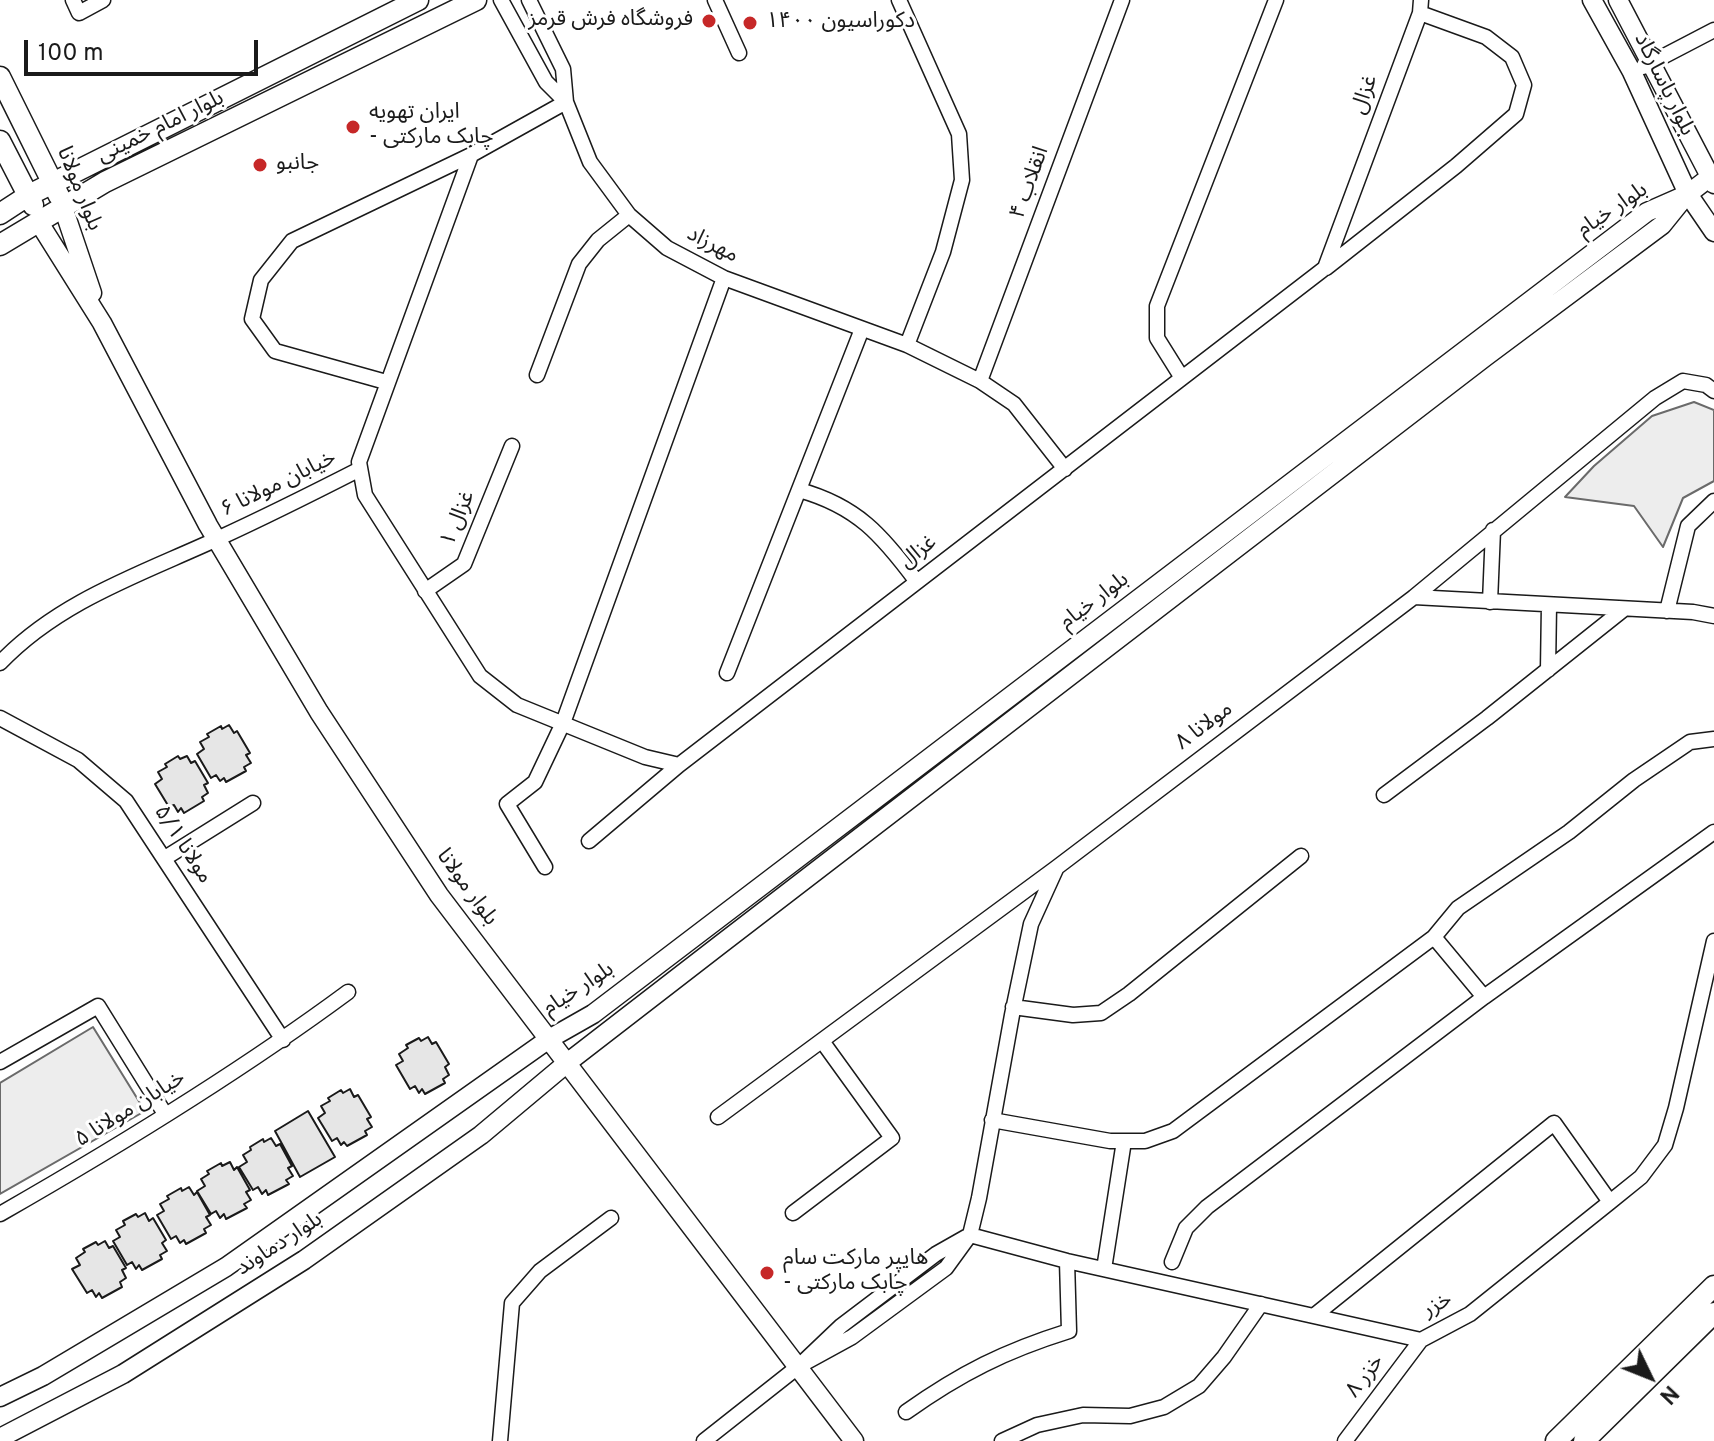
<!DOCTYPE html>
<html>
<head>
<meta charset="utf-8">
<style>
  body { margin:0 }
  #map { position:relative; width:1714px; height:1441px; overflow:hidden; background:#fff; font-family:Overpass,sans-serif }
  canvas { display:block }
  .north { position:absolute; left:1610px; top:1337px; width:80px; height:80px; -webkit-text-stroke:6px #fff; paint-order:stroke; rotate:133deg; font-size:22px; font-weight:700; line-height:32px; text-align:center; color:#1a1a1a }
  .north::after { content:''; display:block; margin:auto; width:28px; height:36px; background:#1a1a1a; clip-path:polygon(50% 0,100% 100%,50% 72%,0 100%) }
  .scale { position:absolute; left:24px; top:40px; width:234px; height:36px; box-sizing:border-box; border:4px solid #1a1a1a; border-top:0; padding-left:10px; font-size:24px; line-height:28px; white-space:nowrap; color:#1a1a1a; -webkit-text-stroke:6px #fff; paint-order:stroke }
</style>
</head>
<body>
<div id="map">
<canvas width="1714" height="1441"></canvas>
<div class="north">N</div>
<div class="scale">100 m</div>
</div>
<script>
const ctx = document.querySelector('canvas').getContext('2d');
ctx.lineJoin = 'round';
function paint(path, color) { ctx.fillStyle = color; ctx.fill(path, 'evenodd'); }
function strokePath(path, color, width, dash) { ctx.strokeStyle = color; ctx.lineWidth = width; ctx.lineCap = dash ? 'butt' : 'round'; ctx.setLineDash(dash || []); ctx.stroke(path); }
function label(font, color, halo, rows, align = 'center') {
  ctx.font = font + ' Overpass,"Noto Sans Arabic",sans-serif'; ctx.lineWidth = 6; ctx.setLineDash([]); ctx.textBaseline = 'middle'; ctx.strokeStyle = halo; ctx.fillStyle = color; for (const [text, x, y, turn = 0] of rows) {
    ctx.save(); ctx.translate(x, y); ctx.rotate((+turn || 0) * Math.PI / 180); ctx.textAlign = isNaN(turn) ? turn : align; if (halo) ctx.strokeText(text, 0, 0); ctx.fillText(text, 0, 0); ctx.restore();
  }
}
const built = new Path2D(`
  M1694,402L1714,410V481L1683,498L1663,547L1634,506L1565,497L1594,466L1652,416Z
  M93,1027L145,1111L0,1194V1083Z`);
const building = new Path2D(`
  M229,725L234,733L237,731L250,753L246,755L251,763L244,767L246,771L226,782L224,778L220,781L216,775L211,778L197,754L204,749L200,742L209,737L207,734L221,726L222,729Z
  M178,756L180,759L187,756L191,763L195,761L208,783L204,785L208,793L202,797L204,801L184,813L181,808L178,812L174,805L169,807L155,784L162,779L158,772L167,767L165,764Z
  M428,1037L432,1044L436,1042L449,1064L445,1067L449,1075L443,1079L445,1083L425,1094L422,1089L419,1093L415,1086L410,1089L396,1065L403,1061L399,1054L408,1048L406,1045L419,1038L421,1041Z
  M350,1089L354,1097L358,1095L371,1117L367,1119L372,1127L365,1131L367,1135L347,1146L344,1142L341,1145L337,1138L332,1141L318,1118L325,1113L321,1106L330,1101L328,1098L341,1090L343,1093Z
  M308,1111L335,1157L300,1177L275,1131Z
  M271,1138L276,1146L280,1144L292,1166L288,1168L293,1176L286,1180L289,1184L268,1195L266,1190L262,1194L258,1187L253,1190L239,1167L247,1162L243,1155L251,1150L250,1147L263,1139L264,1142Z
  M230,1162L234,1170L237,1167L250,1190L246,1192L251,1200L244,1204L247,1208L226,1219L224,1214L220,1218L216,1211L211,1214L197,1191L205,1186L201,1179L209,1174L207,1171L221,1163L222,1166Z
  M189,1187L194,1195L197,1192L210,1215L206,1217L211,1225L204,1229L206,1233L186,1244L184,1240L180,1243L176,1236L171,1239L157,1215L164,1211L160,1204L169,1199L167,1196L181,1188L182,1191Z
  M145,1213L149,1221L153,1218L166,1240L162,1243L167,1251L160,1255L162,1259L142,1270L139,1265L136,1269L132,1262L127,1265L113,1241L120,1237L116,1230L125,1225L123,1221L136,1214L138,1217Z
  M105,1241L109,1248L113,1246L126,1268L122,1270L126,1278L120,1282L122,1287L102,1298L99,1293L96,1297L92,1290L87,1293L72,1269L80,1265L76,1258L85,1252L83,1249L96,1242L98,1245Z`);
const minor = new Path2D(`
  M73,0L79,13L103,0
  M501,0L546,82L566,102
  M529,0L563,69L566,102L590,162L629,215L667,248L724,278L907,345L980,381L1014,404L1065,469
  M715,0L739,53
  M899,0L959,134L962,180L943,252L907,345
  M1643,67L1714,30
  M471,155L359,462L365,495L480,676L517,705L645,757L679,765L1325,268L1420,13L1421,0
  M1326,268L1456,166L1516,114L1524,85L1512,57L1486,37L1420,13
  M537,375L579,264L598,240L629,215
  M1182,378L1157,338V306L1276,0
  M980,381L1122,0
  M386,382L275,351L252,319L261,280L292,241L471,155L566,102
  M799,490C857,506 882,535 917,582
  M425,591L464,564L512,446
  M1414,597L1693,612L1714,616
  M1490,602L1493,530
  M1667,611L1688,526L1714,501
  M0,663C59,601 141,574 217,539C265,517 313,493 360,469
  M1548,670L1549,605
  M727,673L862,329
  M0,718L78,760L126,801L283,1040
  M1384,795L1487,718L1624,609
  M589,841L679,765
  M165,858L253,803
  M545,867L507,804L535,782L563,723L724,278
  M1434,937L1484,997L1714,832
  M1013,1007L1073,1015L1101,1013L1129,994L1301,856
  M0,1062L98,1006L165,1114
  M718,1117L1056,868L1414,597L1655,398L1683,381L1706,385L1714,391
  M992,1120L1110,1141H1145L1173,1131L1434,937L1458,908L1569,832L1634,780L1690,742L1714,739
  M793,1213L892,1138L822,1041
  M0,1214C119,1146 237,1074 348,992
  M970,1235L1067,1261L1421,1340L1470,1314L1610,1202L1641,1177L1665,1145L1676,1108L1714,941
  M1172,1262L1186,1228L1207,1207L1484,997
  M1104,1269L1124,1141
  M1315,1315L1554,1123L1610,1202
  M799,1366L852,1337L946,1268L970,1235L979,1198L1012,1015L1031,924L1056,869
  M906,1412C961,1373 1005,1351 1069,1331L1067,1261
  M500,1441L512,1303L540,1271L611,1218
  M704,1441L799,1366L841,1326L936,1254L966,1237
  M1002,1441L1037,1425L1083,1415L1130,1416L1164,1407L1199,1386L1224,1357L1261,1304
  M1345,1441L1421,1340`);
const tertiary = new Path2D(`
  M1592,0L1632,72L1688,194L1714,232
  M1618,0L1714,184
  M63,207L92,293
  M38,221L102,323L208,525L319,712L439,895L854,1441
  M0,1397L43,1376L226,1267L549,1039L593,1014L1647,212L1688,194L1714,174
  M0,1438L123,1374L304,1260L481,1135L567,1063L721,944L1485,357L1662,225L1683,199`);
const secondary = new Path2D(`
  M0,77L59,196
  M0,141L33,205
  M0,214L29,195L418,0
  M0,245L105,182L476,0
  M1556,1441L1714,1286
  M1584,1441L1714,1313`);
const markers = [
  [709,21,8,"#c62828"],
  [750,23,8,"#c62828"],
  [353,127,8,"#c62828"],
  [260,165,8,"#c62828"],
  [767,1273,8,"#c62828"]
];
const poiNames = [
  ["فروشگاه فرش قرمز",693,21,"right"],
  ["دکوراسیون ۱۴۰۰",766,23],
  ["ایران تهویه",369,114],
  ["- چابک مارکتی",369,139],
  ["جانبو",276,165],
  ["هایپر مارکت سام",783,1260],
  ["- چابک مارکتی",783,1285]
];
const streetNames = [
  ["بلوار پاسارگاد",1663,85,64],
  ["غزال",1366,95,-70],
  ["بلوار امام خمینی",161,128,-26],
  ["انقلاب ۴",1031,183,-70],
  ["بلوار مولانا",78,189,68],
  ["بلوار خیام",1613,211,-34],
  ["مهرزاد",712,246,27],
  ["خیابان مولانا ۶",279,485,-26],
  ["غزال ۱",459,519,-68],
  ["غزال",919,553,-38],
  ["بلوار خیام",1095,602,-37],
  ["مولانا ۸",1205,727,-37],
  ["مولانا ۵/۱",182,845,57],
  ["بلوار مولانا",466,888,54],
  ["بلوار خیام",579,990,-33],
  ["خیابان مولانا ۵",131,1110,-32],
  ["بلوار دماوند",280,1245,-33],
  ["خزر",1438,1306,-28],
  ["خزر ۸",1366,1377,-53]
];
paint(built, '#ededed');
strokePath(built, '#6a6a6a', 2);
paint(building, '#e6e6e6');
strokePath(building, '#1a1a1a', 2);
strokePath(minor, '#1a1a1a', 17);
strokePath(tertiary, '#1a1a1a', 21);
strokePath(secondary, '#1a1a1a', 23);
strokePath(minor, '#fff', 14);
strokePath(tertiary, '#fff', 18);
strokePath(secondary, '#fff', 20);
for (const [x, y, r, color] of markers) { const dot = new Path2D(); dot.arc(x, y, r, 0, 2 * Math.PI); ctx.fillStyle = color; ctx.fill(dot); strokePath(dot, '#fff', 3); }
label('22px', '#1a1a1a', '#fff', poiNames, 'left');
label('22px', '#1a1a1a', '#fff', streetNames);
</script>
</body>
</html>
